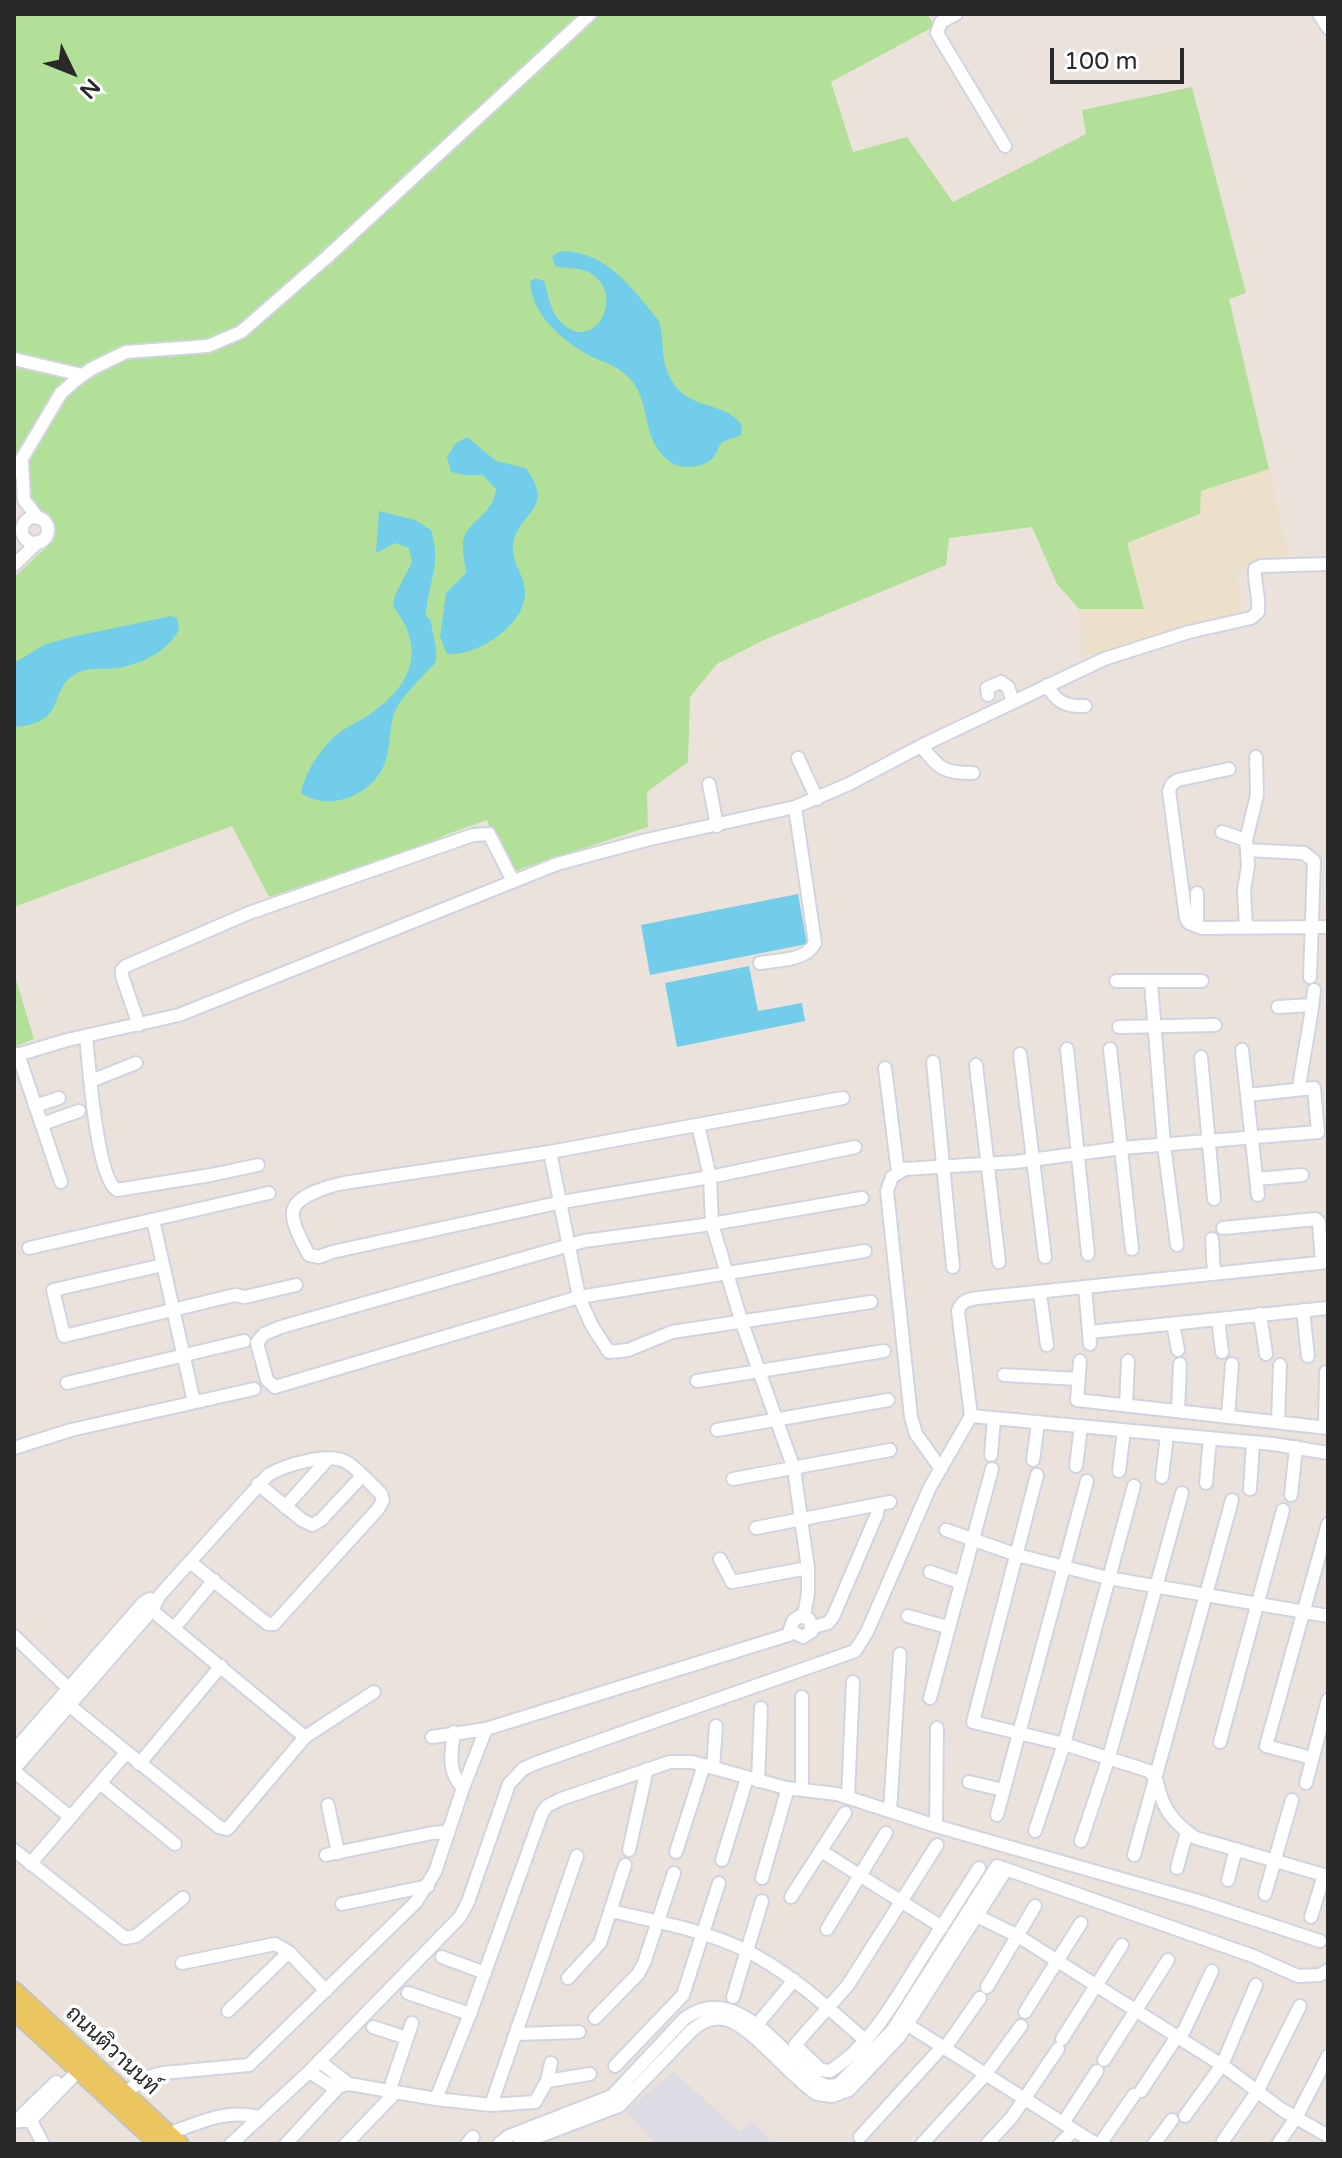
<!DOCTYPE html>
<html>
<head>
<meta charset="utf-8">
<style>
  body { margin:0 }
  #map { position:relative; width:1342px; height:2158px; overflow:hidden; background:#ebe3db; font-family:"Varela Round",sans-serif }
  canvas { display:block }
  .frame { position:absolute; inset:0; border:16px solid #292929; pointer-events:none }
  .north { position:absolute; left:32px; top:32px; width:80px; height:80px; -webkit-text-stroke:6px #fff; paint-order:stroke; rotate:133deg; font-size:22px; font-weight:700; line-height:32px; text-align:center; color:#292929 }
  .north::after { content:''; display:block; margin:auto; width:28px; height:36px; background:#292929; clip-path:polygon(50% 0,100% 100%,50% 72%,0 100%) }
  .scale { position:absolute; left:1050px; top:48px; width:134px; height:36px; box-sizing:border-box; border:4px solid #292929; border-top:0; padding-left:10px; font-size:24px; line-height:28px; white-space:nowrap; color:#292929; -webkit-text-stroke:6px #fff; paint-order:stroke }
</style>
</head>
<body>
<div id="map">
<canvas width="1342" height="2158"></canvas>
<div class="frame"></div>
<div class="north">N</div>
<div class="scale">100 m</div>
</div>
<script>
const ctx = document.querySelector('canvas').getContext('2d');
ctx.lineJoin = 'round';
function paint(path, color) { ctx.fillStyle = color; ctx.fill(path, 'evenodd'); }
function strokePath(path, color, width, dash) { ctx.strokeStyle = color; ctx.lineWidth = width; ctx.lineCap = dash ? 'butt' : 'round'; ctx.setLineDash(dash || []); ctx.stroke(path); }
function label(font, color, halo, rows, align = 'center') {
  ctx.font = font + ' "Varela Round",Sarabun,sans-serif'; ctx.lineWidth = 7; ctx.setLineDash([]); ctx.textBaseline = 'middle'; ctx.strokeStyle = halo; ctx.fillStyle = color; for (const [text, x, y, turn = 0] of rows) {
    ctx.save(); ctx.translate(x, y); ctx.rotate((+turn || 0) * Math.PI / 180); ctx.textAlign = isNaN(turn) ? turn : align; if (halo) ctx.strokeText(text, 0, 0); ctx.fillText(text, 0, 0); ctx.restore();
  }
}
const industrial = new Path2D(`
  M674,2072L740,2132L752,2121L773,2144H656L625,2111Z`);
const education = new Path2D(`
  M1269,469L1289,560L1257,562L1243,566L1236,575L1242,607L1235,614L1082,657L1079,609L1143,608L1127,543L1200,515V491Z`);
const green = new Path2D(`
  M14,14H927L935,26L831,82L853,152L907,137L953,202L1086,134L1082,110L1192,87L1246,293L1229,299L1269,469L1201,491L1200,514L1127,543L1144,609H1079L1057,584L1032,527L949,538L946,565L766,639L717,664L690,697L688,762L647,792L648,827L506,874L487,820L445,835L438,841L269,897L232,826L14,907V577L53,541L14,487Z
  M14,973L34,1039L14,1047Z`);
const water = new Path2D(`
  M561,251C608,251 633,290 659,321C664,337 661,356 667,371C684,414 720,397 742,425L741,435L722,442C718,447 717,453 713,458C705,467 683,470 672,463C640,441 652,406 632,381C617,364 603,363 585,353C559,338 532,313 530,282L535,278L544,281C548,292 549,306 556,316C591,364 632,291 586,271C576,267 565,269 555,266L552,256Z
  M467,437L496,461L526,468C554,509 524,508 514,540C508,560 526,575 525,594C524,626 476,657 447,654L440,637L446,593L466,573C465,564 462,550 463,541C467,520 493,516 496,489L483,475H465L451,472L447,457L456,443Z
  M379,511L415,520L431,530C442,566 428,581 426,616L431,621C432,634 439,651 435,663C423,676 408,690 398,705C389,720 391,743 386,760C375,794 331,813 301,793C305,773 320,749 336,735C349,725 365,719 378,708C416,679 423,644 393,606L395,595L412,562L409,548L395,543L376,553Z
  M171,616L177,618L179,629C169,651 141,664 118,668C103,670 89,666 75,674C47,690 69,723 14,727V663L44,645L67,638Z
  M798,894L807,944L650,975L641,925Z
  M749,966L758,1011L802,1003L805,1021L677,1047L665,983Z`);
const minor = new Path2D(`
  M956,14L941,22L937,33L1005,146
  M1319,14L1328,28
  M14,359L82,375
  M22,462L24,500L38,518
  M14,472L61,393L76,380L91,369L126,352L208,346L241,332L327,257L590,14
  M22 530a13 13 0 1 1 26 0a13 13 0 1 1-26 0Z
  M14,565L38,542
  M1047,685C1056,702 1066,707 1085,706
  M988,695L987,688L1001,682L1008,687L1013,702
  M921,746C940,769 943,773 973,773
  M1256,757L1257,795L1246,840L1247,850L1304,853L1314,861L1310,977
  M798,758L817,799
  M1229,769L1178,780L1172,784L1169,791L1186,918L1189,923L1202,928L1328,927
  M709,784L717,826
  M1222,832L1246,840
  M1197,893V926
  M1246,928L1244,890L1248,866L1247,850
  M760,963C778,960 806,961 815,943L795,807
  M1116,981H1202
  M1151,983L1164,1145L1177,1245
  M1278,1007L1312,1005
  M139,1025L122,976V970L126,966L249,913L473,835L489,834L513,881
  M1119,1027L1215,1025
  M86,1036C89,1064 96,1177 117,1190L211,1175L258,1165
  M1067,1049L1088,1254
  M1110,1049L1132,1249
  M1242,1050L1258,1195
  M18,1054L61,1182
  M1020,1054L1045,1257
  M14,1056L67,1040L179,1015L557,864L646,840L795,807L849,784L921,746L1104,659L1189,632L1251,618L1258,612C1260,597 1254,584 1255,569L1261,566L1328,564
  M1201,1057L1214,1199
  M933,1062L953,1267
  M976,1065L999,1262
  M885,1068L898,1172
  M91,1081L136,1063
  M1299,1089C1303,1055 1311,1024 1314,990
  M843,1098L550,1152L344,1183C330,1186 296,1195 293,1211C291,1223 303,1244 309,1255L319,1257L332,1252L562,1202L710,1177L855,1147
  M35,1106L59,1098
  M42,1124L79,1111
  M698,1125L710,1177L712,1224L742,1323L794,1469L808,1568V1593L804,1616
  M550,1152L579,1297L592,1326L609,1352L628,1350L672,1332L871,1302
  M1256,1179L1302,1175
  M862,1198L712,1224L584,1241L281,1327L264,1334L257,1343L267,1380L275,1387L579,1297L865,1251
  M153,1220L194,1402
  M1223,1228L1316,1219L1319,1222L1322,1262
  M1212,1239L1214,1273
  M29,1248L269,1193
  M163,1265L53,1290L64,1336L235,1295L245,1297L296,1285
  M1085,1288L1090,1344
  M1040,1293L1047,1345
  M1303,1310L1308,1356
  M1260,1314L1266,1354
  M1218,1319L1222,1352
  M1173,1324L1178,1350
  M1090,1332L1328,1308
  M1080,1361L1077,1400L1328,1428
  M1004,1375L1078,1379
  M697,1381L884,1351
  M67,1383L244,1341
  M1126,1405L1128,1361
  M1178,1411L1180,1364
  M971,1416L1273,1444L1328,1453
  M1228,1417L1232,1364
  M1278,1422L1280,1365
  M1325,1427L1326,1372
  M717,1430L888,1400
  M14,1448L71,1430L254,1389
  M991,1455L994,1419
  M1033,1460L1038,1423
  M1076,1466L1081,1426
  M941,1469L916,1434L911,1417L887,1191L892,1177L905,1169L1015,1162L1122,1148L1318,1132L1314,1088L1247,1095
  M1119,1471L1124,1430
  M1037,1475L973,1722L1064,1744L1149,1771C1159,1780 1157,1787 1162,1799C1167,1815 1183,1830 1196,1838L1324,1875L1311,1917
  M1162,1477L1167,1435
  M733,1479L890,1450
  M1206,1483L1210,1438
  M258,1484L302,1520L312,1525L321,1520L362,1476
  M1250,1489L1253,1442
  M1291,1495L1296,1447
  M285,1507L328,1459
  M756,1528L890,1502
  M946,1530L1017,1555L1108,1578L1328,1616
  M720,1559L732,1582L808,1568
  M930,1572L959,1582
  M800,1616L809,1619L812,1631L803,1637L793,1632L788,1635L793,1621Z
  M908,1616L947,1627
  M175,1627L214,1580
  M813,1627L828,1623L833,1617L877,1514L878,1504
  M14,1636L68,1688
  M60,1698L219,1827L227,1829L230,1826L305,1737L143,1603
  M930,1698L992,1469
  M454,1732C451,1754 447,1771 463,1788
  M305,1737L374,1692
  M432,1737L486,1729
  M1220,1742L1283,1510
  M14,1751L143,1603L150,1599
  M1312,1758L1266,1746L1328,1524
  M139,1764L221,1666
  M713,1768L716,1726
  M14,1769L152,1610L160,1595L268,1475C285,1465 330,1451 348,1463C360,1471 371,1484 381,1494L383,1500L378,1509L274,1624H268L260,1618L190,1562
  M14,1771L70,1817
  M758,1781L761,1708
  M969,1782L1003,1790
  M100,1783L175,1844
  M1306,1783L1328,1700
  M802,1790V1697
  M848,1797L853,1682
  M328,1805L338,1853
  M890,1811L900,1654
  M997,1815L1087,1481
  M936,1826L937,1728
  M1035,1831L1064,1744L1134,1486
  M1081,1841L1109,1757L1182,1493
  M937,1845L848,1985L795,2045L821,2070L830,2071C870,2047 895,2000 919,1962C939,1931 959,1899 979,1868
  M14,1850L125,1938L136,1936L183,1898
  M629,1850L647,1769
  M821,1851L942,1927
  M676,1852L704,1765
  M326,1855L432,1833L448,1832
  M1134,1855L1232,1500
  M722,1860L747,1778
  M30,1864L126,1753
  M1177,1868L1187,1832
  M762,1878L788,1788
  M1228,1880L1236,1849
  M1265,1894L1292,1800
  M791,1897L845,1813
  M342,1904L428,1886
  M611,1911C657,1922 705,1930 747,1951C792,1974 828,2008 865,2040
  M977,1916L1018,1936L1222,2065L1281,2109L1328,2136
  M827,1929L886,1833
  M442,1957L485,1973
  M182,1963L275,1944L289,1952L326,1991
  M568,1978L600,1943L625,1865
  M987,1987L1035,1906
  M408,1993L470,2014
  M733,1997L762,1901
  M228,2011L289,1952
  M1025,2012L1081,1923
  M595,2018L638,1974L644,1963L674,1873
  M908,2025L1096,2144
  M756,2026L794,1980
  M373,2027L407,2038
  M516,2034L579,2032
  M1062,2039L1122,1945
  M945,2048L980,1998
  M1104,2060L1168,1960
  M319,2061L349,2084
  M615,2066L683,1995L719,1883
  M309,2072L330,2085L340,2086L349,2084L436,2099L470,2014L542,1813L547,1806L561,1799L670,1762H692L786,1788L837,1794L936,1826L1198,1901L1320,1941
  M547,2081L590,2074
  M1141,2091L1176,2038L1184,2031L1212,1971
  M125,2092L151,2076L163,2073L249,2065L416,1902L435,1872L463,1788L486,1729L788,1635
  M389,2092L412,2023
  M436,2099L491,2105L535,2102L547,2081L551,2063
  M491,2105L577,1856
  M28,2115L43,2144
  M1185,2116L1222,2065L1256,1985
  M17,2121H30L78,2071
  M15,2122L56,2082
  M1063,2123L1097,2071
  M168,2134C200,2122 226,2109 260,2117
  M860,2137L943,2046
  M1223,2141L1257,2092L1300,2006
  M231,2144L309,2072L460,1917L468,1902L509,1784L523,1769L536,1763L855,1651L867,1632L930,1487L971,1416L958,1311C961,1301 968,1299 978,1298L1328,1262
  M286,2144L343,2082
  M346,2144L395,2093
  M467,2144L473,2137
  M499,2144L509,2136L612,2096L684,2019C736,1980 781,2053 818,2082L827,2086L838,2085L892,2031L997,1866L1253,1956L1298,1976L1320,1975L1328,1970
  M519,2144L619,2106L691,2031C701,2022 711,2017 725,2019C750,2024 791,2078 817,2094L832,2096L849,2090L899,2037L1006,1870
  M922,2144L985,2075L1021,2026
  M987,2144L1012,2117L1058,2049
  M1060,2144L1073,2131
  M1100,2144L1134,2095
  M1154,2144L1172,2120
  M1278,2144L1297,2116L1328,2056`);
const major = new Path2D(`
  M14,1990L180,2144
  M14,2011L158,2144`);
const streetNames = [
  ["ถนนติวานนท์",112,2051,43]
];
paint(industrial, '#dddbe3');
paint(education, '#ece0ca');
paint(green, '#b3e099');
paint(water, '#71cde9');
strokePath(minor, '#d0d4e1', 16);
strokePath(major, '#c3c3c3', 20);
strokePath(minor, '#fff', 12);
strokePath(major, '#ebc65f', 16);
label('22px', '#292929', '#fff', streetNames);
</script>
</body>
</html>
